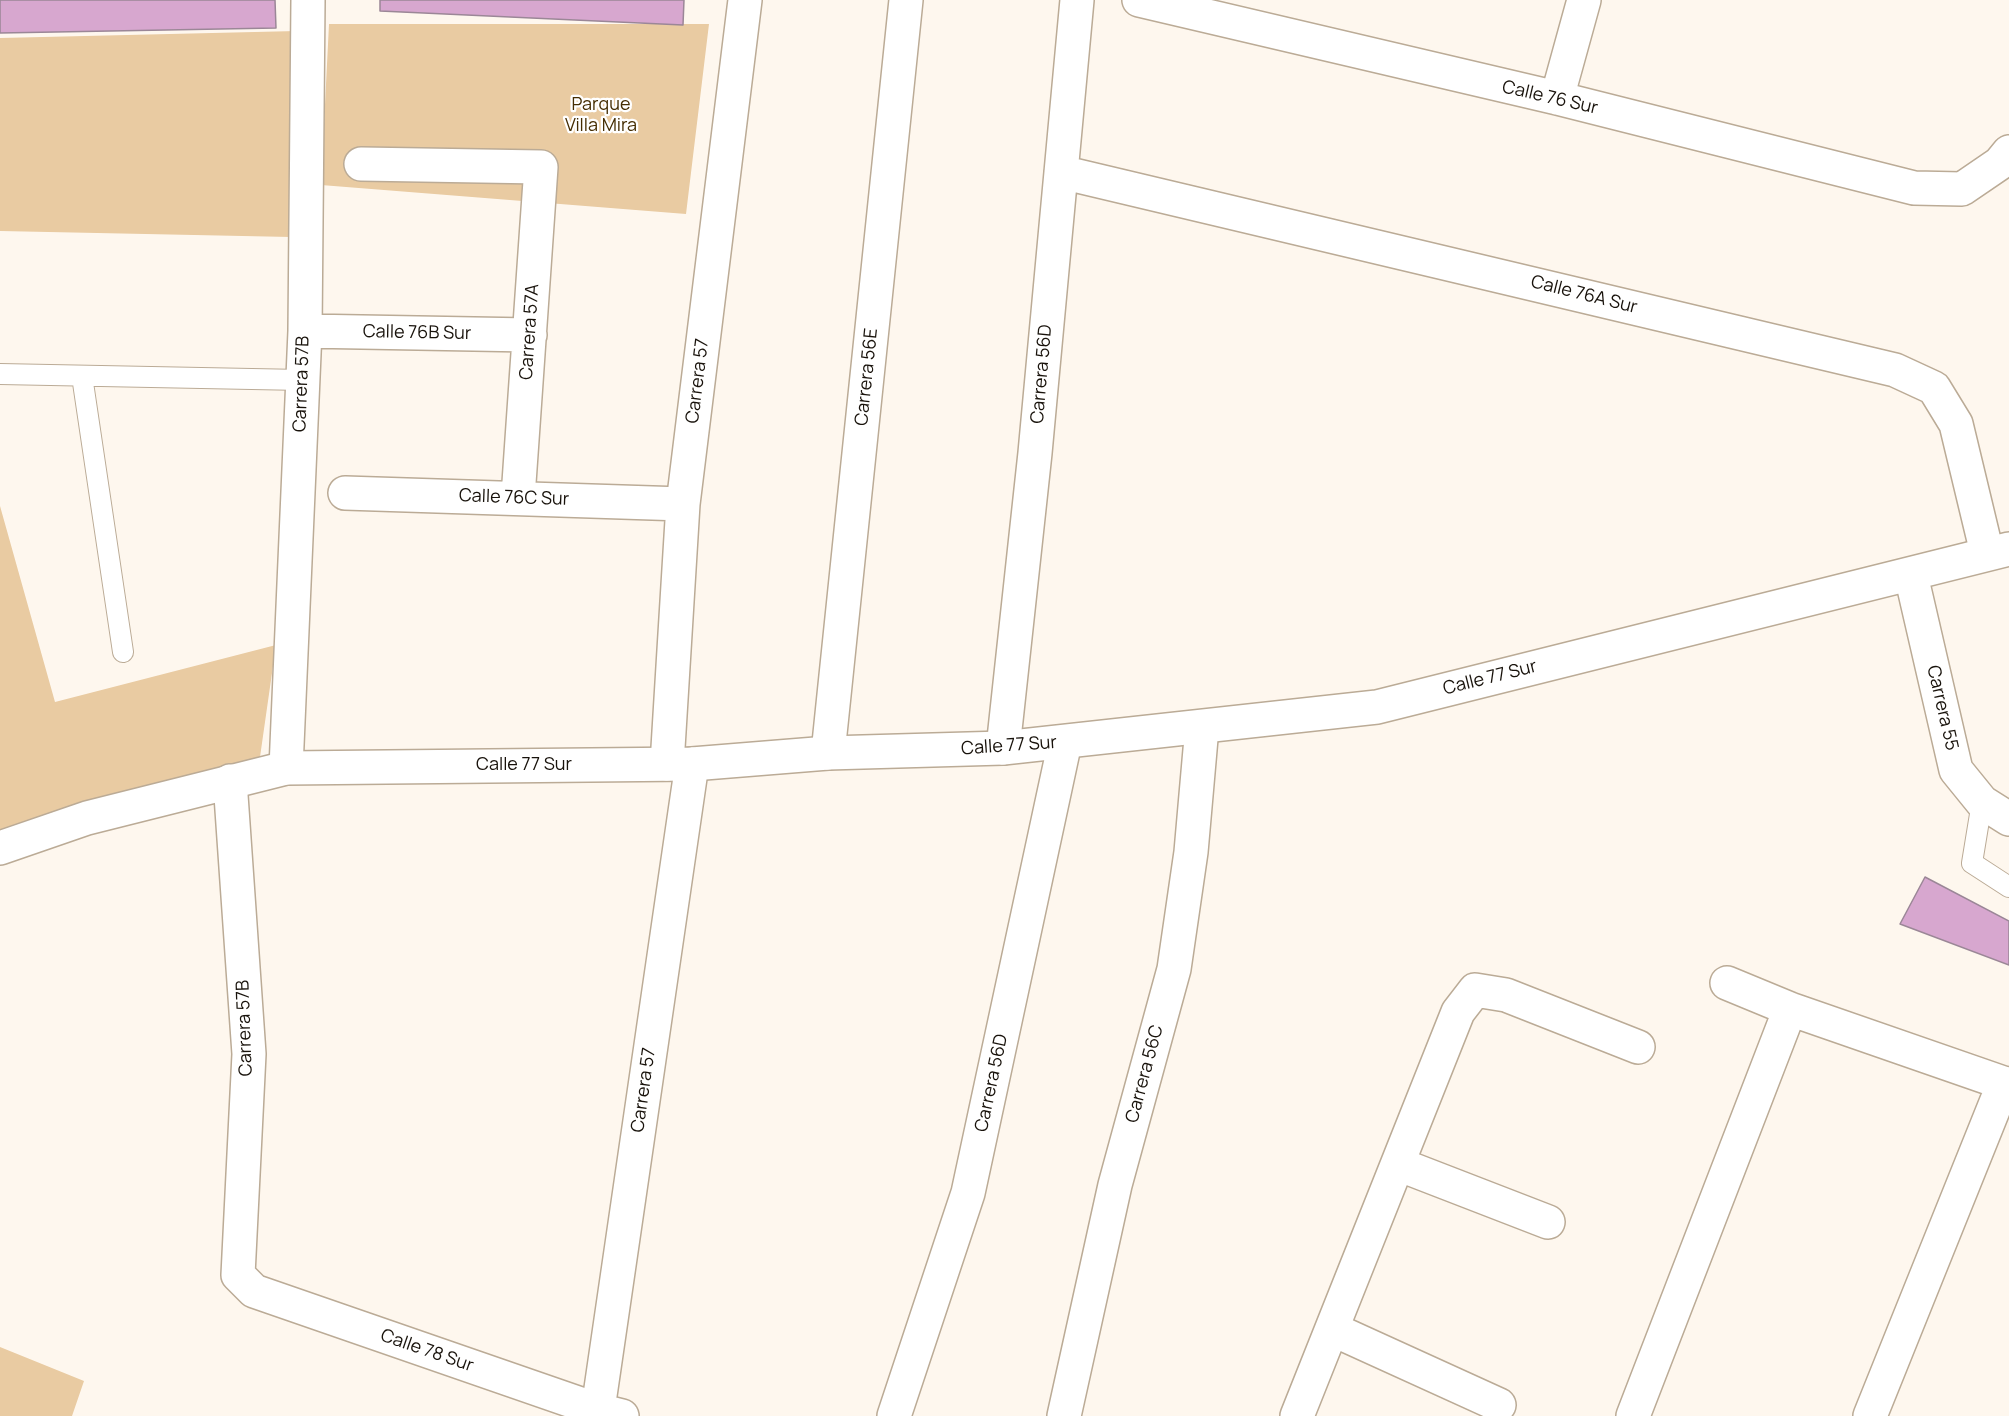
<!DOCTYPE html>
<html>
<head>
<meta charset="utf-8">
<style>
  body { margin:0 }
  canvas { display:block; background:#fef7ee }
</style>
</head>
<body>
<canvas width="2009" height="1416"></canvas>
<script>
const ctx = document.querySelector('canvas').getContext('2d');
ctx.lineJoin = 'round';
function paint(path, color) { ctx.fillStyle = color; ctx.fill(path, 'evenodd'); }
function strokePath(path, color, width, dash) { ctx.strokeStyle = color; ctx.lineWidth = width; ctx.lineCap = dash ? 'butt' : 'round'; ctx.setLineDash(dash || []); ctx.stroke(path); }
function label(font, color, halo, rows, align = 'center') {
  ctx.font = font + ' Manrope,sans-serif'; ctx.lineWidth = 4.5; ctx.setLineDash([]); ctx.textBaseline = 'middle'; ctx.strokeStyle = halo; ctx.fillStyle = color; for (const [text, x, y, turn = 0] of rows) {
    ctx.save(); ctx.translate(x, y); ctx.rotate((+turn || 0) * Math.PI / 180); ctx.textAlign = isNaN(turn) ? turn : align; if (halo) ctx.strokeText(text, 0, 0); ctx.fillText(text, 0, 0); ctx.restore();
  }
}
const green = new Path2D(`
  M329,24H709L686,214L321,185Z
  M297,31L291,237L0,231V38Z
  M0,506L55,702L276,645L260,757L0,840Z
  M0,1347L84,1381L72,1416H0Z`);
const building = new Path2D(`
  M0,0H275L276,28L0,33Z
  M380,0H684L683,25L380,11Z
  M1925,877L2009,921V965L1900,924Z`);
const lane = new Path2D(`
  M0,374L302,380
  M82,376L123,652
  M1982,802L1972,863L2009,887`);
const street = new Path2D(`
  M1139,0L1557,98L1914,188L1962,189L2000,163L2009,152
  M1557,98L1584,0
  M361,164L541,167L518,497
  M1061,172L1895,370L1934,388L1956,424L1987,553
  M305,331L530,335
  M345,493L683,504
  M1003,748L1035,453L1077,0
  M828,753L906,0
  M667,764L683,504L745,0
  M286,768L305,331L308,0
  M230,781L249,1054L238,1275L254,1291L598,1410L622,1416
  M1727,983L1790,1009L2009,1085
  M1398,1164L1548,1222
  M1332,1329L1499,1405
  M597,1416L692,764
  M894,1416L968,1193L1065,742
  M1064,1416L1115,1185L1174,969L1191,852L1202,727
  M1297,1416L1458,1012L1475,990L1506,995L1638,1047
  M1633,1416L1790,1009
  M1870,1416L2004,1083`);
const secondary = new Path2D(`
  M1911,575L1956,770L1982,802L2009,819
  M0,848L87,818L286,768L692,764L828,753L1003,748L1377,707L2009,549`);
const streetNames = [
  ["Calle 76 Sur",1550,98,13],
  ["Calle 76A Sur",1584,295,14],
  ["Carrera 57A",530,332,-86],
  ["Calle 76B Sur",417,333,1],
  ["Carrera 56D",1042,374,-85],
  ["Carrera 56E",867,377,-84],
  ["Carrera 57",698,381,-83],
  ["Carrera 57B",302,384,-88],
  ["Calle 76C Sur",514,498,2],
  ["Calle 77 Sur",1490,678,-14],
  ["Carrera 55",1942,708,77],
  ["Calle 77 Sur",1009,746,-4],
  ["Calle 77 Sur",524,765],
  ["Carrera 57B",245,1028,-92],
  ["Carrera 56C",1145,1074,-75],
  ["Carrera 56D",992,1083,-78],
  ["Carrera 57",644,1090,-82],
  ["Calle 78 Sur",427,1351,19]
];
const parkNames = [
  ["Parque",601,105],
  ["Villa Mira",601,126]
];
paint(green, '#e9cba2');
paint(building, '#d7a7cf');
strokePath(building, '#9b8797', 1.5);
strokePath(lane, '#bbab96', 22);
strokePath(street, '#bbab96', 36);
strokePath(secondary, '#bbab96', 36);
strokePath(lane, '#fff', 20);
strokePath(street, '#fff', 33);
strokePath(secondary, '#fff', 33);
label('18px', '#18120b', '#fff', streetNames);
label('18px', '#452d02', '#fff', parkNames);
</script>
</body>
</html>
